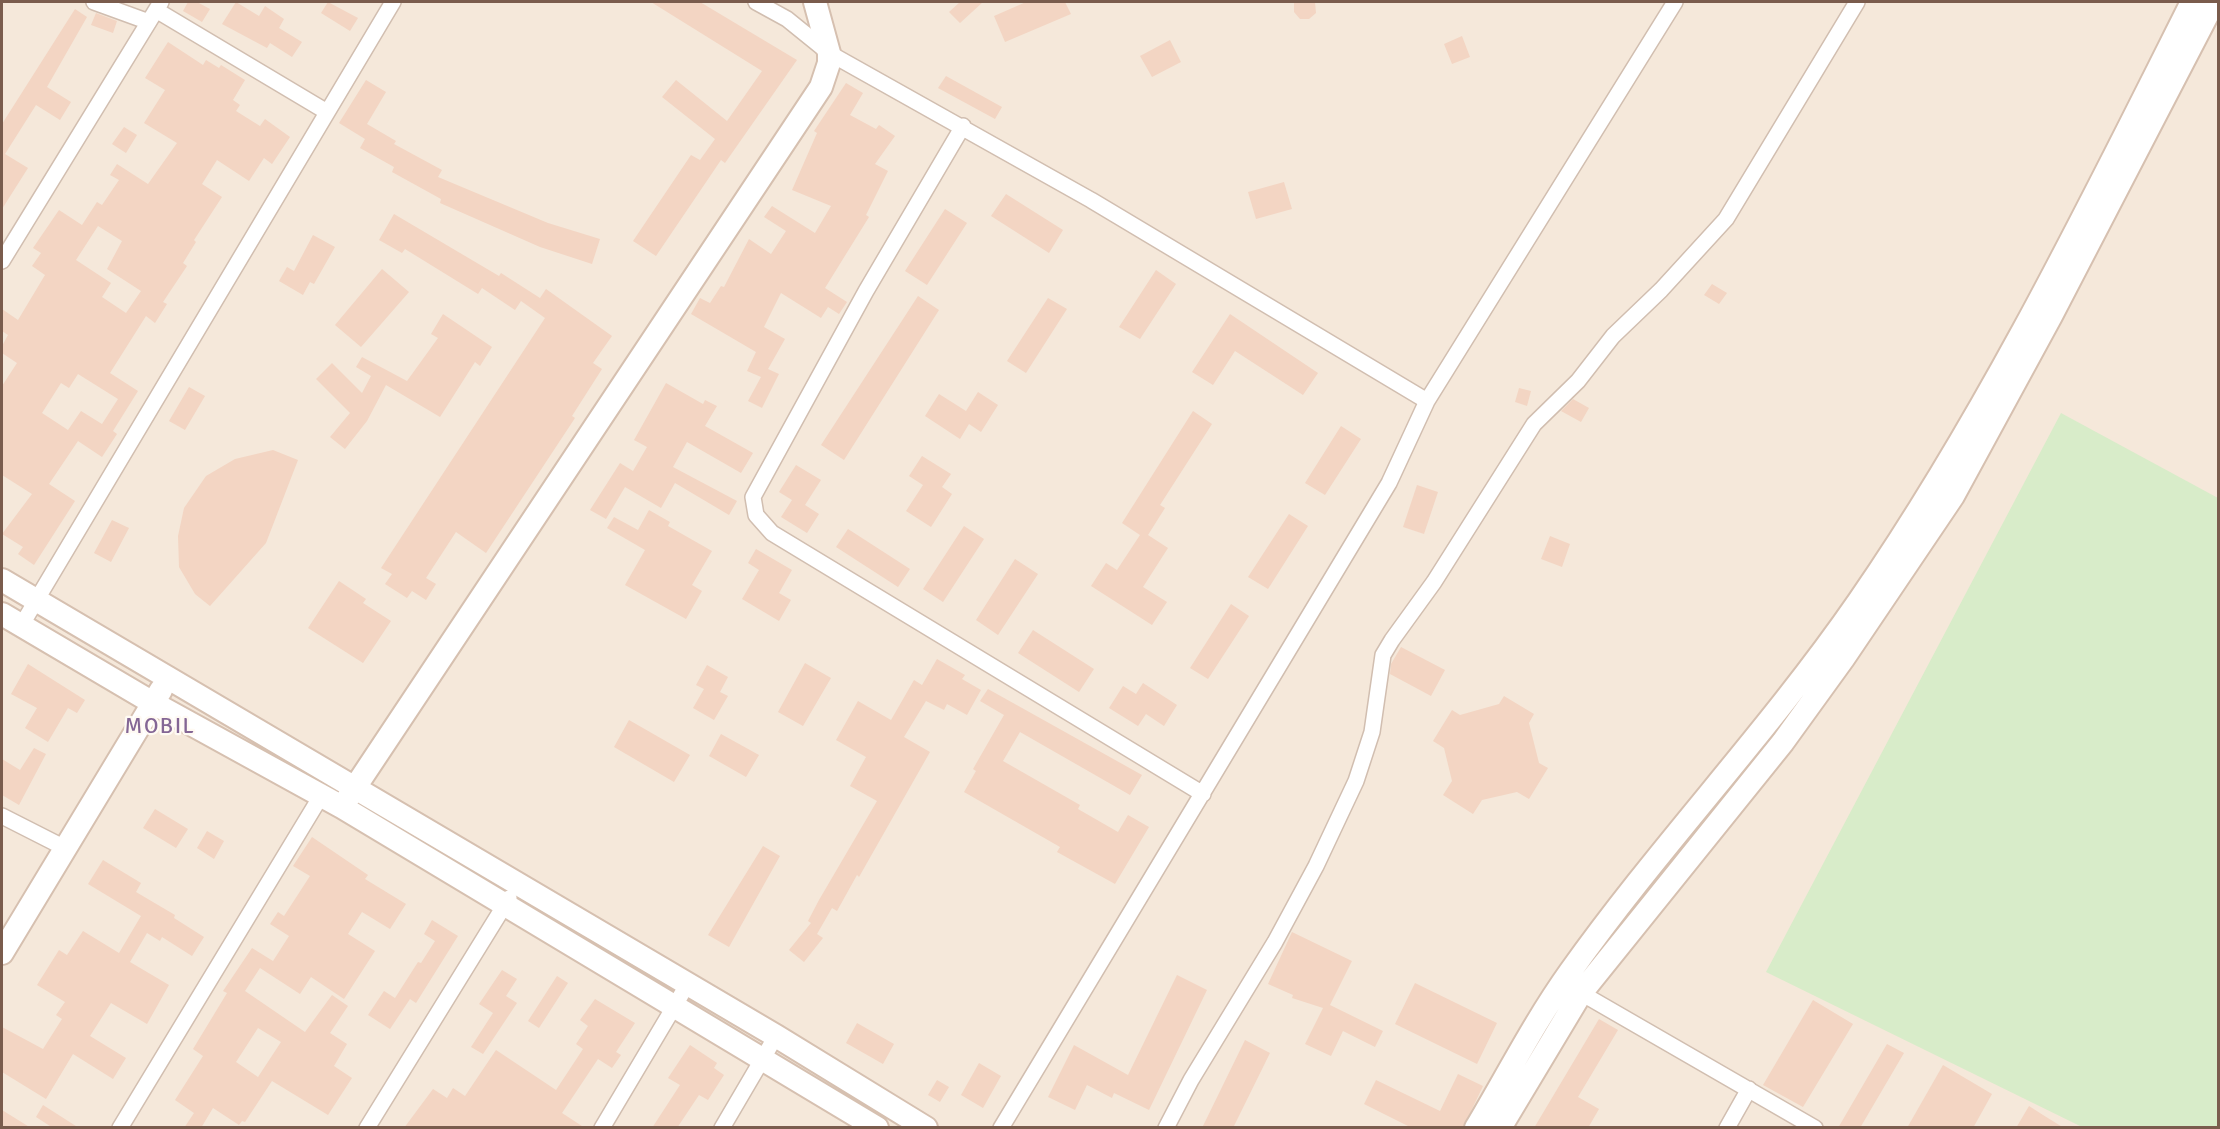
<!DOCTYPE html>
<html>
<head>
<meta charset="utf-8">
<style>
  body { margin:0 }
  #map { position:relative; width:2220px; height:1129px; overflow:hidden; background:#fdf6ec; font-family:Signika,sans-serif }
  canvas { display:block }
  .frame { position:absolute; inset:0; border:3px solid #7a5c4d; pointer-events:none }
</style>
</head>
<body>
<div id="map">
<canvas width="2220" height="1129"></canvas>
<div class="frame"></div>
</div>
<script>
const ctx = document.querySelector('canvas').getContext('2d');
ctx.lineJoin = 'round';
function paint(path, color) { ctx.fillStyle = color; ctx.fill(path, 'evenodd'); }
function strokePath(path, color, width, dash) { ctx.strokeStyle = color; ctx.lineWidth = width; ctx.lineCap = dash ? 'butt' : 'round'; ctx.setLineDash(dash || []); ctx.stroke(path); }
function label(font, color, halo, rows, align = 'center') {
  ctx.font = font + ' Signika,sans-serif'; ctx.lineWidth = 4.5; ctx.setLineDash([]); ctx.textBaseline = 'middle'; ctx.strokeStyle = halo; ctx.fillStyle = color; for (const [text, x, y, turn = 0] of rows) {
    ctx.save(); ctx.translate(x, y); ctx.rotate((+turn || 0) * Math.PI / 180); ctx.textAlign = isNaN(turn) ? turn : align; if (halo) ctx.strokeText(text, 0, 0); ctx.fillText(text, 0, 0); ctx.restore();
  }
}
const residential = new Path2D(`
  M2,2H2218V1127H2Z`);
const green = new Path2D(`
  M2061,413L2218,498V1127H2082L1766,972Z`);
const building = new Path2D(`
  M188,2H197L210,9L202,22L183,11Z
  M236,2L259,16L265,6L284,19L279,28L302,42L292,57L270,43L267,48L222,24Z
  M328,2L358,18L350,31L321,13Z
  M651,2H700L797,60L725,163L721,160L656,256L633,241L691,155L700,160L715,139L662,97L676,80L727,121L762,71Z
  M960,2H983L960,23L949,12Z
  M1026,2H1065L1071,14L1005,42L994,16Z
  M1294,2H1315L1316,13L1309,19H1300L1294,12Z
  M75,9L87,17L47,87L71,102L60,120L36,105L5,154L28,168L2,209V124Z
  M96,13L117,21L113,33L91,25Z
  M1462,36L1470,57L1452,64L1444,44Z
  M1170,40L1181,62L1152,77L1140,56Z
  M168,42L203,65L206,60L219,68L221,65L245,80L233,100L240,105L236,111L260,126L265,119L290,137L272,164L264,158L249,181L217,160L202,184L222,197L194,240L196,242L183,263L187,266L163,302L167,304L155,323L146,316L110,373L138,391L113,431L117,434L102,457L78,441L49,484L75,501L34,565L18,554L23,547L2,534L32,494L2,475V386L17,363L2,353V346L8,335L2,331V309L18,320L45,275L32,266L41,253L33,248L59,210L82,225L97,202L102,205L119,180L110,175L117,164L148,184L177,143L144,123L165,90L145,78ZM98,226L122,241L107,269L141,291L126,313L102,297L111,283L76,260ZM78,374L118,399L102,424L81,411L68,430L42,413L61,383L69,388Z
  M946,76L1002,107L995,119L938,88Z
  M366,80L386,92L367,124L396,141L394,144L442,170L438,177L548,223L600,239L592,264L540,247L440,203L441,199L392,172L394,167L360,148L365,139L339,123Z
  M846,83L863,93L850,115L876,129L879,125L895,136L875,164L888,171L866,215L869,217L825,288L847,302L839,314L828,307L821,318L781,293L764,327L785,339L768,369L779,374L762,408L748,401L761,377L747,371L756,352L691,314L700,298L710,303L721,286L724,287L749,239L771,254L786,231L764,217L772,206L815,233L831,206L792,190L817,133L814,131Z
  M124,127L137,135L126,153L112,144Z
  M1284,182L1292,209L1256,219L1248,192Z
  M1006,194L1063,230L1049,253L991,216Z
  M945,209L967,223L927,285L905,271Z
  M394,214L499,276L501,273L540,298L546,289L612,336L593,363L602,369L572,416L575,418L486,553L456,532L426,578L436,584L426,600L412,591L407,598L385,584L392,574L381,568L545,318L521,301L515,310L482,288L478,294L405,249L402,253L379,240Z
  M313,235L335,247L314,284L310,282L303,295L279,281L287,267L294,271Z
  M382,269L409,292L361,347L335,325Z
  M1156,270L1176,284L1140,339L1119,327Z
  M1712,284L1727,293L1719,304L1704,295Z
  M918,296L939,310L844,460L821,445Z
  M1048,298L1067,309L1026,373L1007,361Z
  M443,314L492,347L480,366L475,362L440,417L386,385L367,421L345,449L330,437L350,413L316,379L332,363L362,393L371,376L356,367L362,357L407,381L438,338L431,334Z
  M1230,314L1318,373L1303,395L1235,351L1213,385L1192,372Z
  M666,383L703,404L705,400L717,406L705,426L753,453L741,473L687,442L673,467L737,501L729,515L675,483L661,508L625,487L606,519L590,510L620,463L633,471L647,447L634,440Z
  M189,387L205,396L185,430L169,421Z
  M1519,388L1531,391L1527,406L1515,402Z
  M978,392L998,405L981,432L969,424L960,439L925,416L939,394L966,411Z
  M1573,399L1589,408L1581,422L1561,411Z
  M1193,411L1212,424L1160,505L1165,508L1148,535L1168,548L1143,587L1167,602L1152,625L1091,586L1106,563L1117,570L1140,535L1122,523Z
  M1341,426L1361,439L1325,495L1305,483Z
  M273,450L298,460L266,543L210,606L195,594L179,567L178,536L184,508L206,476L235,459Z
  M922,456L951,474L942,487L952,494L931,527L906,511L923,485L909,476Z
  M796,465L821,480L805,505L819,514L807,533L781,517L792,500L779,492Z
  M1417,485L1438,492L1424,534L1403,527Z
  M649,510L670,522L668,526L712,551L692,585L702,591L686,619L625,585L645,550L607,528L614,517L638,530Z
  M1289,514L1308,526L1268,589L1248,577Z
  M112,520L129,528L111,562L94,553Z
  M964,526L984,539L943,602L923,589Z
  M848,529L910,569L898,587L836,547Z
  M1550,536L1570,544L1562,567L1541,559Z
  M756,549L792,570L779,593L791,600L779,621L742,599L759,570L748,563Z
  M1015,559L1038,574L998,635L976,620Z
  M339,581L366,599L363,603L391,621L363,663L308,628Z
  M1231,604L1249,616L1208,679L1190,668Z
  M1033,630L1094,669L1079,692L1018,653Z
  M1401,647L1445,670L1431,696L1390,674L1391,664Z
  M937,659L965,675L962,679L981,690L967,715L947,704L944,710L926,701L904,737L930,752L859,877L857,875L837,911L832,908L817,934L823,938L804,962L789,950L811,923L808,921L819,900L877,801L850,786L866,757L836,740L858,701L891,720L914,680L922,685Z
  M805,663L831,678L803,726L778,712Z
  M28,664L85,700L77,713L68,708L48,742L25,728L37,708L11,694Z
  M707,665L728,677L720,692L728,696L714,720L693,708L704,689L696,685Z
  M1143,683L1177,705L1164,726L1146,714L1138,726L1109,708L1123,686L1136,694Z
  M988,689L1142,775L1130,795L1020,732L1003,761L1080,805L1078,809L1118,832L1128,815L1149,827L1115,884L1057,852L1060,847L964,792L976,771L973,769L1004,715L980,701Z
  M1504,696L1534,714L1529,723L1539,763L1548,768L1529,799L1517,792L1482,800L1473,814L1443,795L1452,781L1444,748L1433,741L1452,710L1460,715L1499,704Z
  M629,720L690,755L674,782L614,747Z
  M721,734L759,755L746,777L709,756Z
  M34,748L46,754L19,805L2,795V759L20,770Z
  M155,809L188,829L176,848L143,828Z
  M207,831L224,841L214,859L197,848Z
  M312,837L368,875L365,879L406,904L390,929L362,912L348,934L375,951L344,999L311,977L300,994L260,968L245,991L305,1032L332,995L348,1006L330,1033L347,1044L334,1066L352,1078L328,1115L272,1081L245,1122L242,1121L239,1125L213,1108L201,1128H184L194,1113L175,1100L203,1056L193,1049L227,993L223,991L252,948L273,961L289,936L270,924L278,912L284,916L310,876L293,866ZM258,1028L281,1042L258,1077L236,1062Z
  M763,846L780,856L729,947L708,935Z
  M103,860L141,883L136,892L175,915L174,918L204,937L192,956L162,937L160,941L147,933L130,962L169,985L147,1024L111,1003L90,1036L126,1058L113,1079L73,1054L46,1099L2,1072V1027L43,1049L62,1019L56,1015L65,1002L37,985L59,950L67,955L83,931L119,953L141,916L88,884Z
  M432,920L458,936L416,1003L410,999L390,1029L368,1015L384,991L395,998L418,962L421,963L435,941L424,934Z
  M1292,932L1352,961L1330,1005L1383,1031L1375,1047L1343,1031L1331,1056L1305,1044L1323,1008L1292,998L1293,995L1268,984Z
  M502,970L517,979L506,996L517,1003L483,1054L471,1047L493,1013L479,1004Z
  M1177,975L1207,990L1149,1110L1114,1093L1112,1098L1087,1085L1075,1110L1048,1097L1074,1045L1128,1075Z
  M557,976L568,983L539,1028L528,1021Z
  M1415,983L1497,1023L1477,1064L1395,1024Z
  M595,999L635,1023L616,1052L621,1055L612,1068L598,1059L562,1113L585,1128H404L433,1089L447,1098L453,1088L465,1096L496,1050L556,1090L583,1049L576,1044L588,1026L580,1020Z
  M1813,1000L1853,1024L1803,1107L1763,1085Z
  M1599,1019L1618,1030L1578,1097L1599,1109L1588,1128H1534Z
  M857,1023L894,1044L883,1064L846,1043Z
  M1245,1040L1270,1053L1233,1128H1202Z
  M1887,1044L1904,1053L1860,1128H1838Z
  M690,1045L717,1063L714,1068L724,1075L708,1100L699,1095L677,1128H652L680,1085L668,1078Z
  M979,1063L1001,1076L983,1108L961,1095Z
  M1943,1065L1992,1094L1973,1128H1907Z
  M1458,1074L1483,1086L1463,1128H1412L1364,1104L1376,1080L1440,1111Z
  M937,1080L949,1087L940,1102L928,1095Z
  M43,1105L79,1128H53L36,1117Z
  M2029,1106L2043,1115L2064,1128H2016Z
  M2,1110L31,1128H2Z`);
const street = new Path2D(`
  M94,2L149,22
  M756,2L787,19L829,53L1091,200L1427,401
  M156,10L327,112
  M963,126L866,291L753,497L756,515L772,533L1203,794
  M2,261L161,2
  M21,626L393,2
  M2,816L65,848
  M1581,993L1815,1128
  M120,1128L321,796
  M367,1128L509,898
  M602,1128L687,985
  M722,1128L776,1036
  M1001,1128L1389,483L1427,401L1675,2
  M1166,1128L1191,1080L1275,942L1316,866L1356,781L1372,732L1383,655L1392,640L1434,582L1534,424L1578,381L1613,336L1661,290L1726,219L1857,2
  M1727,1128L1749,1089`);
const secondary = new Path2D(`
  M2,580L776,1036L926,1128
  M2,614L153,703L342,807L877,1128
  M348,798L821,87L829,63V53L815,2
  M2,953L161,690
  M1476,1128C1507,1076 1535,1021 1570,972C1661,844 1770,730 1859,601C1987,416 2091,203 2192,2
  M1500,1128L1581,993L1783,742L1843,659L1953,496L2051,316L2214,2`);
const neighbourhoodNames = [
  ["MOBIL",160,727]
];
paint(residential, '#f5e8da');
paint(green, '#d8ecc9');
paint(building, '#f3d5c3');
strokePath(street, '#d1beb0', 18);
strokePath(secondary, '#d6c0b0', 26);
strokePath(street, '#fff', 15);
strokePath(secondary, '#fff', 22);
ctx.letterSpacing = '1.5px';
label('22px', '#846695', '#fffaf3', neighbourhoodNames);
ctx.letterSpacing = '0px';
</script>
</body>
</html>
